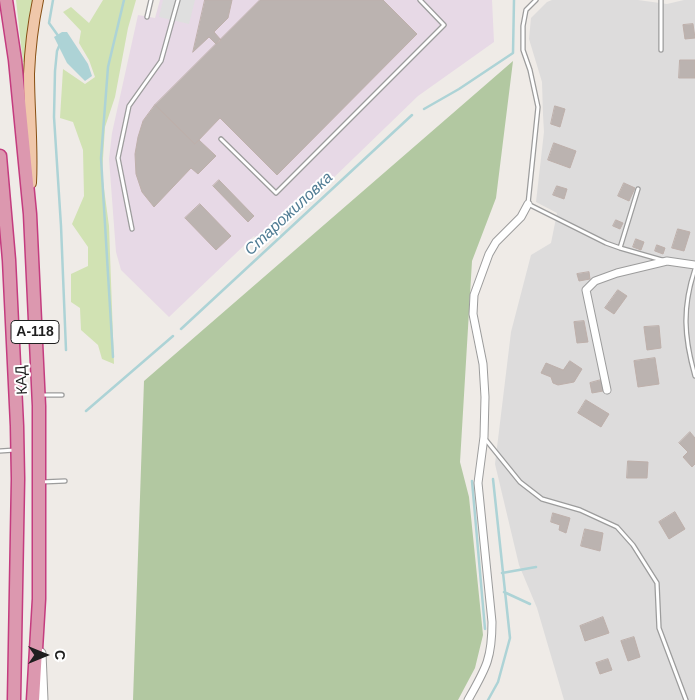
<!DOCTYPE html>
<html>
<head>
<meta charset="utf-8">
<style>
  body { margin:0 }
  #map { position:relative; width:695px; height:700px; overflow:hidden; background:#efebe7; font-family:Arial,sans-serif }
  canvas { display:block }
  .north { position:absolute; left:20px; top:630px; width:50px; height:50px; -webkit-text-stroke:4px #fff; paint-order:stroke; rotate:90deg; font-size:14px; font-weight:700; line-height:20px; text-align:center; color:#1f1f1f }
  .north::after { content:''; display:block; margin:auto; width:18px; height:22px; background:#1f1f1f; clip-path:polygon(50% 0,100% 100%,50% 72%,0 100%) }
</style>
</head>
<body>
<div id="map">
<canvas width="695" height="700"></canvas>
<div class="north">С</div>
</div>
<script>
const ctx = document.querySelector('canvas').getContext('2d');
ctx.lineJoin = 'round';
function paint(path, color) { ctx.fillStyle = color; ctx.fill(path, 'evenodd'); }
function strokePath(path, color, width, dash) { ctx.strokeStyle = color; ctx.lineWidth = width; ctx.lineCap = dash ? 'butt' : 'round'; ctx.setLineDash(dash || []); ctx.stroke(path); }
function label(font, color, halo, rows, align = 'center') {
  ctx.font = font + ' Arial,sans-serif'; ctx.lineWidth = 4; ctx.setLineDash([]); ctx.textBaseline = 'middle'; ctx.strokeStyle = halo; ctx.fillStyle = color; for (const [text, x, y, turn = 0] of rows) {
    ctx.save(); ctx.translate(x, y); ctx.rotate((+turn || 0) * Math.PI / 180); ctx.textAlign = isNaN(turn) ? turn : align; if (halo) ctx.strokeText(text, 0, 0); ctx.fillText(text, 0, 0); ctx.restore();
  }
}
const residential = new Path2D(`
  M552,0H638L667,4L684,0H695V700H564L537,608L519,565L495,464L511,332L531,255L551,243L557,213L536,202L544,132L543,115L542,82L529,39L531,18L547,2Z`);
const industrial = new Path2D(`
  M160,0H492L494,42L418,96L262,247L254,236L169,317L121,270L116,252L109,159L112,133L138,15L155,18Z`);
const grass = new Path2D(`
  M16,0H33L27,62H23Z
  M103,0H136L128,28L115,97L105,127L102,174L109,226L114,364L102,359L98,345L81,330L80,308L71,302V274L88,266V247L72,224L84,196L83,150L73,122L60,118L63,69L85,84L95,77L89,60L79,43L81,31L63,12L71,7L89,23Z`);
const forest = new Path2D(`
  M513,61L496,198L472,261L460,462L469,497L483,635L475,668L458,700H133L144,381Z`);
const parking = new Path2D(`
  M163,0H195L189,24L159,17Z`);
const water = new Path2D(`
  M62,32H67L88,64L92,76L85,81L67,63L54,37Z`);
const stream = new Path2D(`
  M53,0L49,23L59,37
  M60,44L57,51L55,71L54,117L61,226L66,350
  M424,109L459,89L513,53L514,0
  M181,329L412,115
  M113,357L101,158L108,67L124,0
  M86,411L173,336
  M472,481L485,629
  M502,573L536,567
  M504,592L530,604
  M488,700L498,682L510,638L493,479`);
const building = new Path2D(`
  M205,0H232L228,18L214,32L221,40L216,44L209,37L193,52Z
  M260,0H383L417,34L277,175L220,118L195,144L155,105Z
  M693,24L695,38L685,39L683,25Z
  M680,60H695V78H679Z
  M155,105L195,144L199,140L216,156L198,174L191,168L154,207L142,192L136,174L135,154L138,137L143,121Z
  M555,106L565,109L560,127L551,124Z
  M554,143L576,151L570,168L548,160Z
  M219,180L254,216L248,222L213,186Z
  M624,183L635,188L629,201L618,196Z
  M557,186L567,189L564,199L553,195Z
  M200,204L231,236L216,250L185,218Z
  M616,220L623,223L620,229L613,226Z
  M678,229L690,232L684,251L672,248Z
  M636,239L644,242L641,250L633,247Z
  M657,245L665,248L663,254L655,251Z
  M589,272L590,279L579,281L577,274Z
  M618,290L627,296L614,314L605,308Z
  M584,321L588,342L577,343L574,322Z
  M659,326L661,348L647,350L644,327Z
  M655,358L659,384L638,387L634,361Z
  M570,361L582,369L574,382L558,385L553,383L551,377L541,373L546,363L563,370Z
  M601,380L603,391L592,393L590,383Z
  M586,400L609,414L601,427L578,413Z
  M690,432L695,438V464L692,467L683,457L688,452L679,443Z
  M628,461L648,462L647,478H627Z
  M675,512L685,529L669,539L659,522Z
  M553,513L570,518L566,533L559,530L560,525L551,522Z
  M585,529L603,533L600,551L581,546Z
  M603,617L609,633L585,641L580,626Z
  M634,637L640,657L628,661L621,641Z
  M608,659L612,670L600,674L596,663Z`);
const service = new Path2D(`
  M536,0L526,10L523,26V50L530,70L538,107L528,204L606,243L620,248
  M147,17L151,0
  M661,50V0
  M221,139L276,193L444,25L420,0
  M638,189L620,248L662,260
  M132,229L118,158L129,106L161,61L178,0
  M695,269C682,308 684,337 695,376
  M42,395H62
  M486,440L520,482L542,499L580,510L617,527L633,545L657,583L659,628L686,700
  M0,451L15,450
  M41,482L65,481`);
const minor = new Path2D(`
  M607,390L586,290L595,281L617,273L667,261L695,265
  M468,700C486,668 492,659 492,622L478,483L484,437L485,397L483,364L473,314L474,295L489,254L496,242L521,217L528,204`);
const tertiary = new Path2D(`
  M41,653L43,700`);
const primary = new Path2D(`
  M31,183C33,146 29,110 29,74C30,49 33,24 38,0`);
const motorway = new Path2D(`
  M6,0L15,60L30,214L39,406V599L33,700
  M0,156L9,260L17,426L18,479L14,700`);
const shields = [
  [35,332,48]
];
const shieldNames = [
  ["А-118",35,332]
];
const streetNames = [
  ["КАД",22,380,-93]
];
const waterNames = [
  ["Старожиловка",289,214,-43]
];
paint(residential, '#dddcdc');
paint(industrial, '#e7d9e6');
paint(grass, '#d1e2b3');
paint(forest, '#b2c8a1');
paint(parking, '#dfdfdf');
paint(water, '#add3d6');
strokePath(stream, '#add3d6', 2.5);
paint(building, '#bbb3b0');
strokePath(building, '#beb0ab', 1);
strokePath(service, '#9c9c9c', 5.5);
strokePath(minor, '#9c9c9c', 9);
strokePath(tertiary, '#9c9c9c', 11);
strokePath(primary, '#874f13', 12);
strokePath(motorway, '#c43c7f', 15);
strokePath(service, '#fff', 3);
strokePath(minor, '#fff', 7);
strokePath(tertiary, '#fff', 9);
strokePath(primary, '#f0c7aa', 10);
strokePath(motorway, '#dc98af', 12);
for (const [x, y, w] of shields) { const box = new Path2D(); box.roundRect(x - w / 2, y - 11.5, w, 23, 4); ctx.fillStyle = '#fff'; ctx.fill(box); strokePath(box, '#1f1f1f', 1); }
label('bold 14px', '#1f1f1f', null, shieldNames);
label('15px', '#1f1f1f', '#fff', streetNames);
label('italic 16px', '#507c94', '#fff', waterNames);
</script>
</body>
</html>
